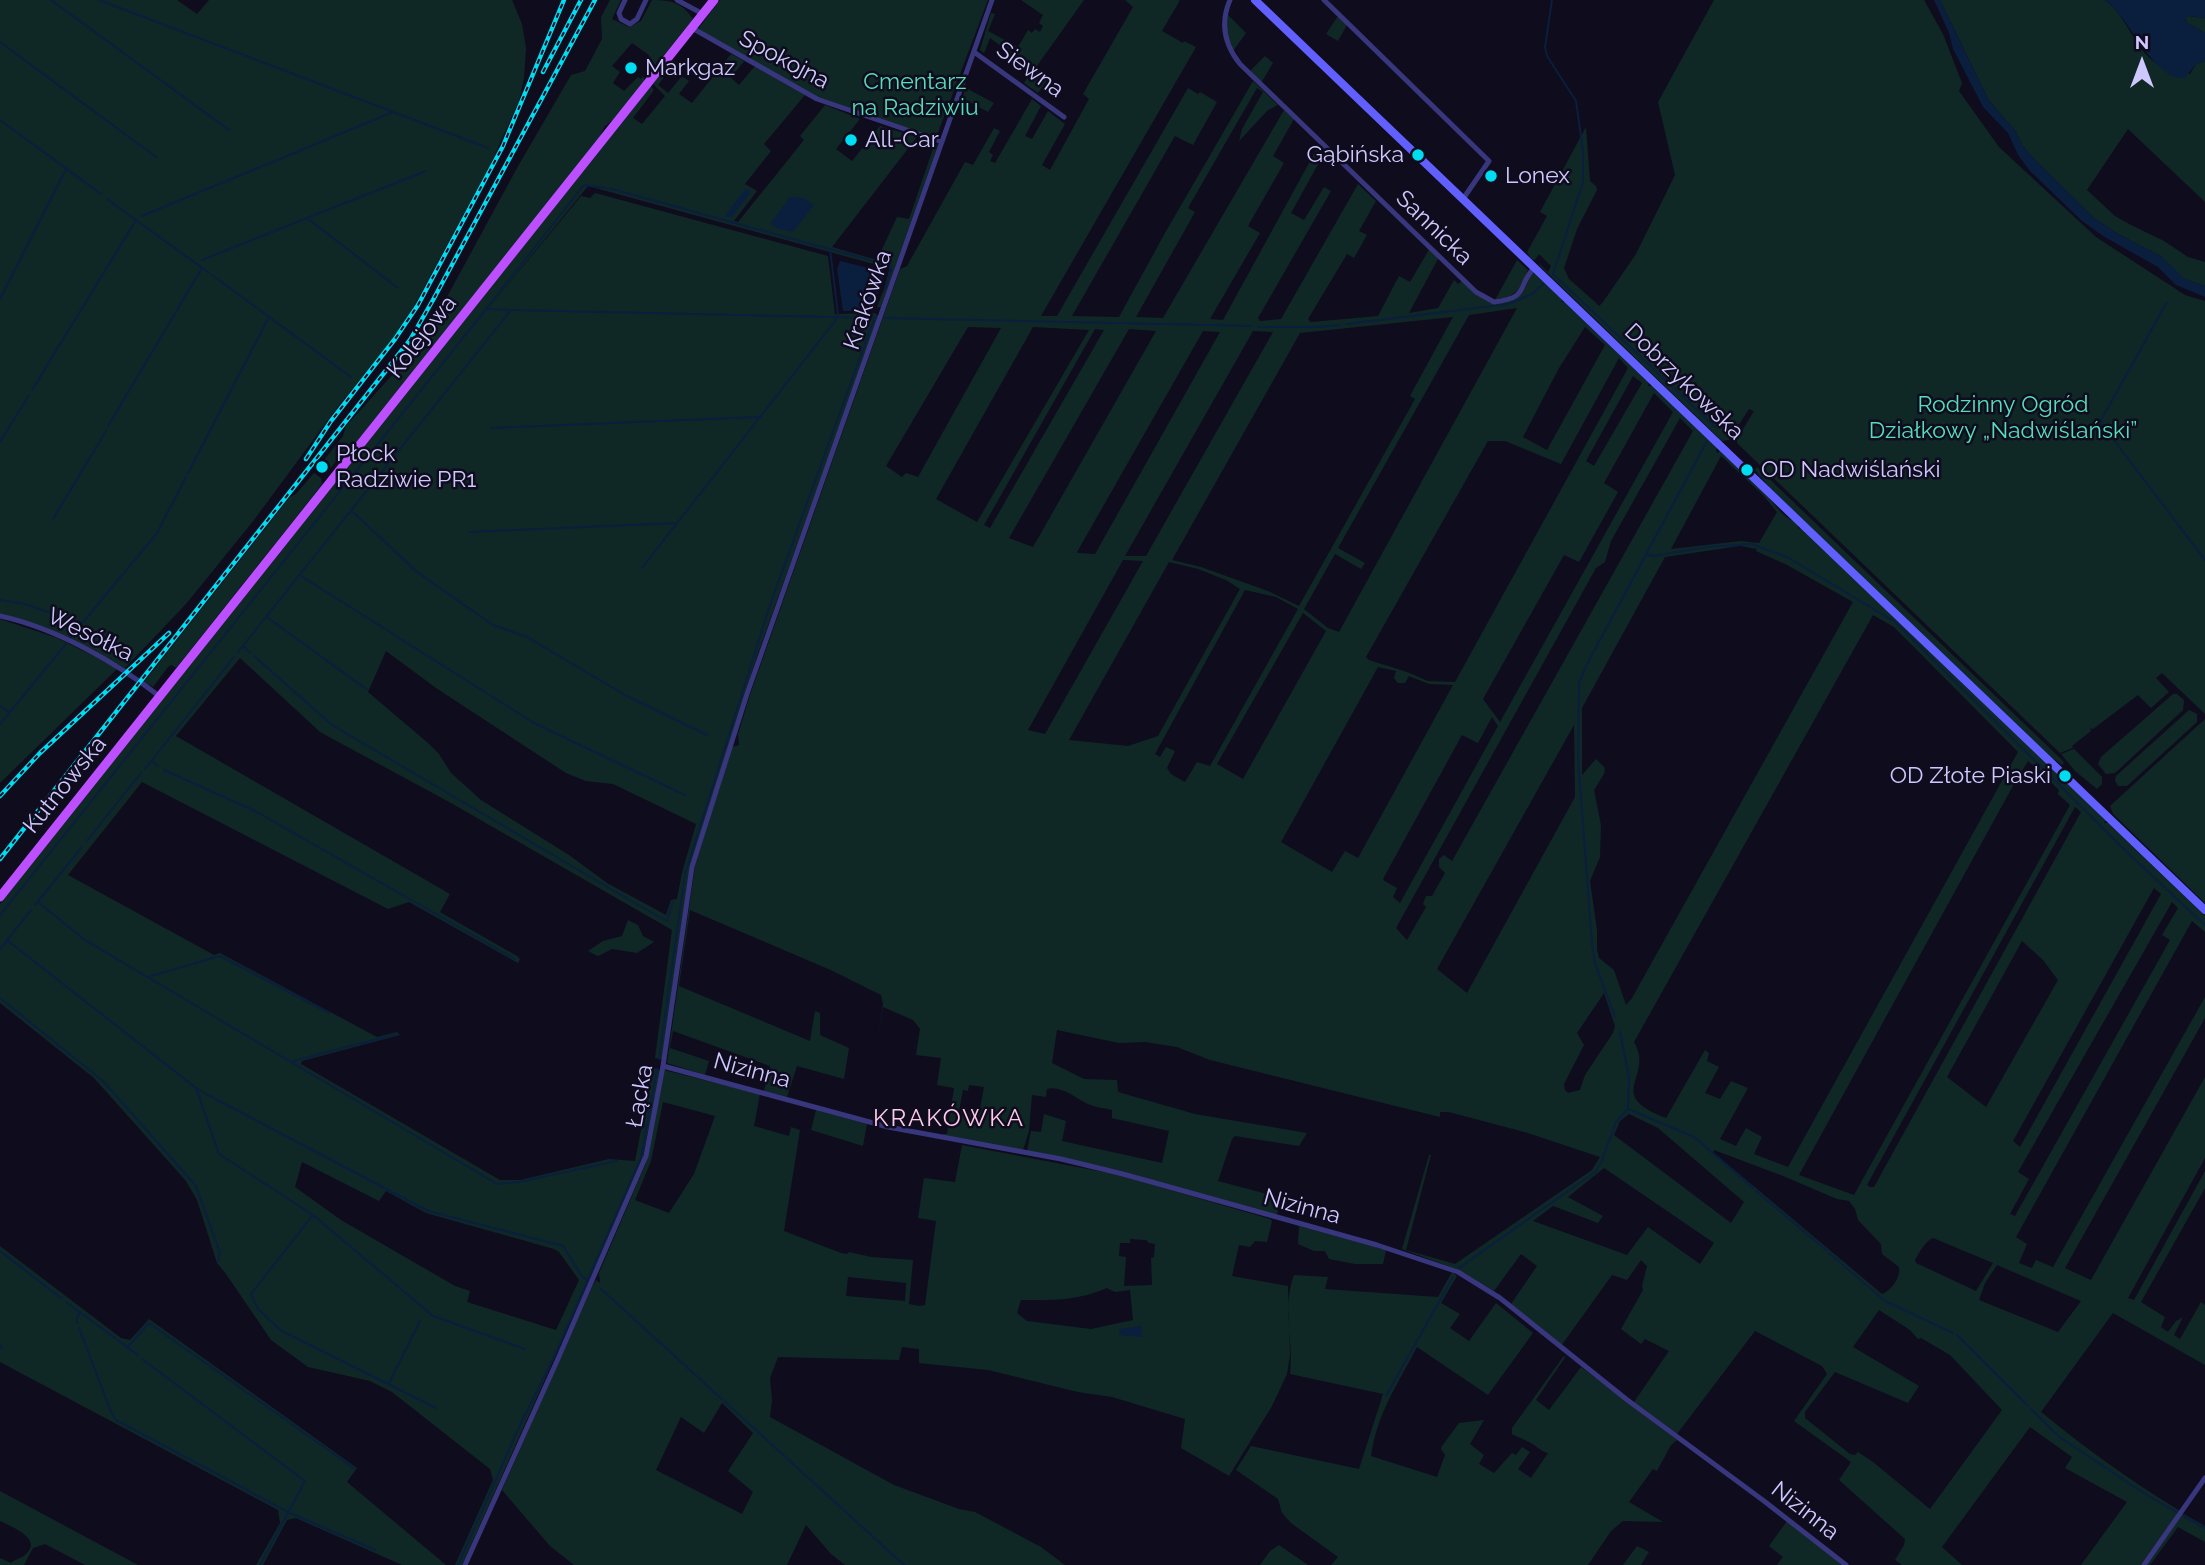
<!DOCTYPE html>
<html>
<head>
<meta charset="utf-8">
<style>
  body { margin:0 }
  #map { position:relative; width:2205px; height:1565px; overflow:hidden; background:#0f0c1e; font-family:Raleway,sans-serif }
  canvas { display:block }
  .north { position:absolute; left:2107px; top:28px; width:70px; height:70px; -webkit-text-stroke:5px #0f0c1e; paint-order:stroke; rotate:0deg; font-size:19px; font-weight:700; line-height:28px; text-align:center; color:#cec8ff }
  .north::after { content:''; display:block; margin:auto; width:24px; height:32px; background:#cec8ff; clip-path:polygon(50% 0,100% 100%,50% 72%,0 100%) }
</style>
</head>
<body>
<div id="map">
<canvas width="2205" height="1565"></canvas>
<div class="north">N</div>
</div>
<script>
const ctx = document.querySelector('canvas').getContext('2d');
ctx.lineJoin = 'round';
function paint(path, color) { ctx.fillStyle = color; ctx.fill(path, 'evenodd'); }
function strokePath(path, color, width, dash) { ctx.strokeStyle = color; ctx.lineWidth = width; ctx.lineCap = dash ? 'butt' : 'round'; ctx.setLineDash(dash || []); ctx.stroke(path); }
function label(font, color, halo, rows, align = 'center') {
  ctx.font = font + ' Raleway,sans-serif'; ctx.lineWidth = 5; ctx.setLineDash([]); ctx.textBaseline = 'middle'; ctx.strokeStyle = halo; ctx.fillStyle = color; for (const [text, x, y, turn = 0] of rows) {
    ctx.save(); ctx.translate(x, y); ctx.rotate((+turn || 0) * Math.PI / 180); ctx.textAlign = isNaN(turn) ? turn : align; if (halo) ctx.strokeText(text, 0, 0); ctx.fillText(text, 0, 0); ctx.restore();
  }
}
const green = new Path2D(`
  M0,0H177L197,14L209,0H512L522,24L526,48L524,78L519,101L490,165L415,304L397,333L336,409L254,520L186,604L125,668L50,630L0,614Z
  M610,0H621L612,19L629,27L641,21L652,0C672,0 682,3 693,19L651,71H647L649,55L632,43L612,66L620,72L613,83L624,91L638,77L641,79L643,76L645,80L614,119L604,127L600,137L349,452L336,461L326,474L319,473L327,463L324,460L343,436L346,426L423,341L517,168L571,75L585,71L602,39L601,17Z
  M720,0H988L936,138L817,97L698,29Z
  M1021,0H1084L1034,70L1047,80L1038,93L1024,83L1033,70L990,38L984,53L980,50L991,13L995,14L988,31L1018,47L1028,30L1032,33L1035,29L1040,32L1043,26L1039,23L1043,15Z
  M1125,0H1180L1162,31L1183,43L1184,41L1196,47L1041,316H1057L1188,88L1198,94L1200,92L1217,102L1193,145L1175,136L1072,316L1119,317L1165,233L1253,81L1278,105L1268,110L1239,141L1242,129L1263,92L1257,88L1188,208L1195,212L1136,317L1163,318L1284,110L1294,119L1273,156L1284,163L1248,226L1260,233L1210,319L1223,320L1320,143L1326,150L1291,213L1304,220L1324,187L1331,191L1258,318L1260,321L1281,319L1358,184L1376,201L1359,231L1367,235L1354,258L1347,254L1308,319L1311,322L1378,316L1399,276L1410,282L1430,248L1439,257L1409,313L1438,308L1454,280L1458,284L1462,281L1475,294L1493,303C1520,299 1521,300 1531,274L1534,273L1563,300L1561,302H1565L1649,383L1648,386H1652L1717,448L1716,451L1718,453L1720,450L1725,455C1737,466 1750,478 1761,489C1774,502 1779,515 1797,523L1799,529L1802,527L1928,649L1927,651H1931L2063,778L2062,781H2065L2106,820L2104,823H2108L2205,916V932L2192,921L2016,1237L2027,1244L2019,1263L2032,1268L2036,1260L2053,1267L2205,997V1018L2065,1268L2091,1280L2205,1077V1158L2128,1298L2134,1300L2205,1171V1188L2141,1302L2165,1317L2161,1327L2168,1332L2176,1321L2183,1317L2174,1335L2180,1339L2201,1302L2205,1305V1365L2113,1313L2041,1412C2085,1448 2131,1481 2180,1511L2141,1565H2081L2127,1502L2065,1468L2072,1457L2030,1427L1942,1547L1962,1565H1902L1895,1560L1904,1545L1905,1539L1839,1480L1851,1462L1794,1421L1827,1374L1822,1366L1755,1331L1677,1434L1634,1402L1669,1351L1645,1339L1641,1344L1621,1329L1643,1290L1642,1286L1647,1266L1641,1260L1627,1280L1612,1275L1561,1346L1511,1304L1537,1266L1521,1254L1494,1291L1461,1271L1402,1249L1429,1155H1431L1406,1250L1455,1264L1592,1170L1600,1157L1528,1133L1449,1112H1440V1117L1210,1060L1177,1047L1145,1042L1119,1043L1057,1030L1052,1063L1084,1079L1117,1080L1118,1092L1195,1114L1307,1133L1299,1146L1235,1136L1232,1139L1218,1181L1282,1198L1276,1217L1122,1171L1027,1151L1031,1131L1041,1132L1044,1114L1066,1121L1062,1141L1162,1163L1169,1131L1112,1118V1110C1104,1108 1092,1107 1084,1102C1074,1096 1059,1085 1047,1089L1046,1097L1032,1095L1029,1131L1023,1150L944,1136L943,1134H947L954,1088L937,1085L941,1058L916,1055L920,1029L913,1020L883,1007L877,1047L883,1004L881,995L833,971L690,910L679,986L810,1041L815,1011L820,1013V1035L849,1048L844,1079L797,1066L787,1097L764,1091L770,1066L673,1031L670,1048L709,1061L705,1075L667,1063L695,866L732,747L739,745L738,734L750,695L900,269L907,266L965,162L973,165L994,128L1000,131L989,152L993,155L990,161L995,163L1032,99L1041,106L1025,136L1032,139L1048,111L1065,124L1042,165L1050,170L1089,99L1083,94L1133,7ZM1517,308L1339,632L1328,628L1304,609L1335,554L1361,569L1365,563L1338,548L1469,315ZM1453,317L1410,396L1415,399L1299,606L1268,591L1201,567L1172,560L1300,333ZM968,327L1001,328L918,477L906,473L902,477L886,466ZM1033,327L1089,330L977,522L936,499ZM1585,327L1605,345L1547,450L1523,437L1559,368ZM1095,329L1104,330L990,528L984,525ZM1129,329L1156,331L1033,547L1009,538ZM1203,331L1220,332L1095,554L1078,553L1077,552ZM1253,331L1273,332L1146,556H1125ZM1619,358L1628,368L1455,682L1428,681L1407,672L1369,660L1366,657L1488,441H1505L1561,464ZM1633,376L1642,383L1594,466L1586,461ZM1654,393L1673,412L1500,722L1483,699L1564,555L1579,562L1618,492L1604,483ZM1680,418L1693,431L1452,861L1444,855L1439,859V867L1445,873L1432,896H1426L1423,904L1426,907L1407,940L1396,928L1596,568L1605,562L1611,541ZM1721,456L1762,494L1777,512L1759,543L1741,541L1671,549ZM1740,546L1757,549L1756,551L1787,565L1853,602L1632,998L1626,1005L1614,970L1599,958L1597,950V930L1590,881L1600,857L1601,825L1594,790L1604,774L1605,768L1596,759L1582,775V708L1665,557ZM1123,560L1143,561L1045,734L1028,730ZM1169,562L1198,569L1226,580L1240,589L1158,736L1128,746L1069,740ZM1245,590L1276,597L1298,609L1210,766L1197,762L1185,782L1171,774L1167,768L1175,751L1166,747L1160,757L1155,754ZM1303,613L1326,631L1243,779L1217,764ZM1873,615L1894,627L2018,752L1788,1167L1754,1154L1762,1137L1746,1128L1736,1146L1720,1139L1748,1088L1731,1081L1720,1099L1705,1093L1719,1067L1707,1061L1709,1053L1705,1050L1666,1118C1603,1094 1655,1078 1634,1042ZM1378,667L1396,671L1394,678L1398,683H1405L1409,676L1429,684L1453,685L1358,858L1345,851L1332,872L1281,842ZM1492,717L1498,726L1400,903L1393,897L1397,888L1383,880L1384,877L1462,735L1478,743ZM1574,725L1575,797L1467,993L1437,969ZM2028,761L2059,790L2058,794L2070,805L1854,1195L1799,1175L2014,784ZM2075,807L2081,812L1874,1187H1870L1867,1185ZM2154,888L2161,894L2020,1147L2013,1141ZM2172,902L2178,908L2162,935L2170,940L2015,1216L2010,1214L2029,1179L2018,1172ZM2022,941L2043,960L2058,980L1986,1107L1947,1077ZM1604,993L1615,1026L1613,1033L1585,1075L1580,1090L1568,1093L1565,1090L1564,1084L1584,1045L1577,1033ZM969,1085L984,1087L979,1114L959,1111L963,1090L968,1091ZM1629,1114L1658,1128L1744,1202L1731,1223L1614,1135L1620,1121ZM1714,1150L1783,1176L1837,1199L1849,1201L1855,1209L1858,1220L1881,1244L1882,1254L1899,1267C1901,1277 1891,1291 1882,1294L1713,1152ZM1604,1168L1714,1243L1700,1264L1648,1227L1627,1255L1533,1221L1553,1206L1598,1223L1603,1216L1568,1197ZM1933,1238L1993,1263L1976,1291L1916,1263L1915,1260C1919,1253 1925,1241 1933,1238ZM1997,1265L2081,1301L2058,1332L1979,1300L1985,1283ZM1879,1310L1910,1330L1918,1339L1921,1338L1950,1355L2002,1410L1930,1509L1873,1462L1858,1452L1855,1455L1850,1454L1805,1418V1412L1835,1372L1908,1403L1919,1386L1853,1347Z
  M1714,0H1924L1943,34L1962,83L1959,91L1999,147L2096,237L2185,295L2205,301V714L2162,673L2156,678L2169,692L2151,708L2138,695L2093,729L2090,728L2091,731L2072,746L2073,748L2060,753L1737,443V439L1754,411L1749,409L1729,440L1722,441L1540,266L1539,263L1548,272L1551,266L1539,254L1535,260L1531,259L1527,252L1547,216L1540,212L1586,127L1590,181L1596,186L1597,190L1577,229L1564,268L1569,279L1595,302L1599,306L1603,302L1636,254L1675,175L1658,102Z
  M1940,0H2105C2129,17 2135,55 2163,67C2170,71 2181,72 2190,74L2196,64L2205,61V202L2128,129L2087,190L2115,216L2129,224L2164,241L2188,257L2205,262V286L2184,279L2162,257L2118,234L2094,218L2035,160L2022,145L2016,132L1988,99Z
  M1226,13L1246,33L1233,51L1226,34Z
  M1338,16L1347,25L1338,41L1326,34Z
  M2188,16L2205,18V33L2187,23L2185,18Z
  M731,54L744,61L731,78L739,85L755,66L805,95L764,144L771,151L745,184L757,191L734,221L738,222L804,140L800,136L825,105L860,119L836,149L852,161L880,126L917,137L832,247L877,260L897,217L909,219L935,143L938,145L881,307H877L892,269L588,186L484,314L581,196L590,198L595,193L828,256L835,314L875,313L879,317L757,656L690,867L662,1059L655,1058L672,930L451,803L320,732L240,658L176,736L450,894L440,912L517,956L520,959L518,963L409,902L388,909L142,782L68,875L214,955L220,953L377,1037L397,1032L400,1035L302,1061L301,1064L500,1180H520L609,1159L635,1161L653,1068L660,1070L642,1162L462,1565H455L493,1480L490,1469L392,1392L370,1381L308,1367L271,1340L226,1274L217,1263L197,1200L186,1181L94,1078L0,1003V904L651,86L654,90L633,118L642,124L665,96L653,84L668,65L672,67L658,85L668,93L682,76L689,81L679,94L692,103ZM386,651L436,688L566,773L586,781L613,784L696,824L682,873L677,899L671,900L666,915L607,883L569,855L481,800L451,773L439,754L428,743L368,692ZM302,1162L379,1201L386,1191L426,1213L554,1249L559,1252L579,1280L556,1330L467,1302L470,1291L455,1286L341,1220L295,1187Z
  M1265,56L1273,63L1261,83L1249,72Z
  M966,88L994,103L988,112L962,98Z
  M1517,260L1528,270C1520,292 1517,295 1495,300Z
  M1757,467L2061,759L2064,763L2062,765L2051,757L1769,487L1755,470Z
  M314,473L321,478L322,484L313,496L176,668L171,665L168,667L153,687L144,682L290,497L296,494Z
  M0,619L57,638L118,668L0,783Z
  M2173,694H2177L2184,700L2183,710L2115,773L2106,774L2098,764L2101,757Z
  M2189,710L2197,714V722L2127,786H2118L2115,781L2116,776Z
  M2205,719V903L2113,814L2110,806Z
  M2074,749L2102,777V784L2097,789L2075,771L2061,754Z
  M628,920L638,925L643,936L654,942L637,953L612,949L598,956L588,951L603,941L622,936Z
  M664,1070L760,1094L754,1126L789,1136L791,1127L800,1130L784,1231L841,1253L847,1254L849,1252L871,1257L913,1260L909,1304L919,1306L925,1305L936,1221L918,1218L924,1178L955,1182L962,1145L1119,1175L1270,1219L1272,1221L1267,1242L1255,1241L1250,1247L1239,1245L1232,1276L1288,1286L1290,1355L1287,1374L1272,1406L1229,1476L1181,1448L1185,1419L1112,1397L1078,1392L988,1370L919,1363V1349L902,1347L899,1360L778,1357L770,1378L772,1400L770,1417L894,1485L959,1509L975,1512L1041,1547L1065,1565H845L831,1554L806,1525L787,1565H574L550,1546L502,1490L592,1287L596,1280L600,1283L599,1273L646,1163ZM663,1102L715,1116L694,1174L669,1213L635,1200L651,1161ZM1130,1239L1146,1240L1149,1243L1155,1244L1154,1257L1151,1258L1152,1285L1124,1286L1126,1257L1119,1256L1120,1243H1130ZM848,1277L906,1283L905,1301L846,1296ZM1107,1288L1115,1292L1130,1290L1133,1320L1091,1329L1027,1321L1017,1313L1021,1300C1055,1300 1076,1301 1107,1288ZM722,1403L753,1433L728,1471L753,1492L742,1514L656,1470L681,1417L704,1433Z
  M816,1110L867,1124L863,1146L811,1130Z
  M1299,1226L1386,1250L1383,1264H1355L1329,1259L1325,1251H1314L1298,1244Z
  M0,1246L121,1338L130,1340L149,1319L357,1468L347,1482L446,1565H402L296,1518L287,1520L263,1565H256L280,1523L278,1510L0,1362Z
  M1452,1272L1457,1276L1441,1303L1460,1314L1450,1328L1469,1341L1496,1303L1533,1333L1488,1395L1417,1347C1398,1384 1377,1413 1371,1456L1437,1477L1445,1455L1441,1449L1442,1446L1459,1423L1484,1420L1470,1444L1484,1455L1479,1464L1494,1473L1512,1453L1516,1455L1522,1447L1530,1452L1518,1469L1531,1478L1548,1453C1541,1451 1540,1449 1534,1445C1527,1440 1519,1438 1512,1434V1428L1563,1357L1566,1356L1536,1400L1549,1410L1581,1367L1677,1440L1671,1445L1657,1471L1653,1469L1629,1502L1663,1522L1623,1521L1611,1531L1588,1565H1331L1338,1557L1291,1523L1282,1513L1278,1499L1236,1470L1251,1446L1359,1469L1383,1394L1290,1374C1294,1342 1282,1306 1294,1275L1328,1277L1325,1289L1438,1297Z
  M0,1491L138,1565H85L45,1544L33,1548L24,1565H0V1558L11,1563C15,1559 22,1558 25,1555C45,1539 10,1526 0,1521Z
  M2182,1513L2205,1526V1542L2178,1527L2150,1565H2146Z
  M1787,1521L1843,1565H1777L1783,1557L1769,1546Z
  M1279,1545L1308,1565H1260L1270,1551Z
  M1637,1546L1649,1552L1641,1565H1623Z`);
const water = new Path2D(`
  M1934,0H1940L1988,99L2016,132L2022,145L2035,160L2094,218L2118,234L2162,257L2185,279L2205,286V297L2176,285L2158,267L2103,236L2082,221L2030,171L2018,155L2008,133L1983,107L1953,49L1949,33Z
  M2105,0H2205V18L2188,16L2185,19L2187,23L2205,33V61L2196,64L2185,78C2153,81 2129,16 2105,0Z
  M745,189L750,190V193L732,217H724Z
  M790,197L804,198L814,205L793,232L778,229L770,224Z
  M840,261L869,268L870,275L875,276L879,271L885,273L871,311H843L837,269Z
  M1141,1326L1142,1337L1119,1335L1120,1329Z`);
const stream = new Path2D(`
  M51,0L229,130
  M99,0L488,148
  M1552,0L1545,47L1547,56L1576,101L1583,151V182L1553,274L1715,427
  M0,42L156,157
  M0,120L101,194
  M107,199L209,273
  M142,216L393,112
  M307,218L426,171
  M202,260L307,218L398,288
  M212,275L351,377
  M0,299L66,169
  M2167,302L2100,422L2205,560
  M509,310L486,309L584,185L612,189L829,249
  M885,318L1252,326
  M1346,324L1509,304L1532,294L1544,283
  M1258,327H1317L1340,325
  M32,390L136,220
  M108,426L202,268
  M491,428L759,417
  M0,442L29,395
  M188,473L269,317
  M352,511L417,572L493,625L527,637L625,695L707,735
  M53,519L106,431
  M469,532L677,523
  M1646,554L1653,556L1708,547L1752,544L1789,558L1895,622L2130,855L2205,925
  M642,568L835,321L838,314L830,249L891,266L885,289
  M301,576L534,723L685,795
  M0,600L25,604L51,613
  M57,615L82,623
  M268,618L366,689
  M70,638L157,533L186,477
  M243,646L250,653
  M238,652L511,310L876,318
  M254,656L332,725L633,902L667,921L673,902
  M0,706L8,711
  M0,724L66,644
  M151,761L158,766
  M145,769L234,657
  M164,770L255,811L515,959
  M86,842L141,773
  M38,902L85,940L497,1184L519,1182L617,1161
  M35,905L82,847
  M31,910L7,940L196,1088L208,1095L428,1211L563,1246L583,1278L588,1280
  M0,915L486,309
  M0,949L7,941
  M148,977L220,956L329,1013
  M0,998L103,1081L196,1186L220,1253L218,1261
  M1615,1017L1595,963L1592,944L1578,758L1579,683L1587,664L1707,441
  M1620,1032L1629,1077L1628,1109L1694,1137L1753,1188
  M659,1059L685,874L771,602L874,319
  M293,1061L397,1034
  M196,1088L219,1154L313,1215L433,1316L525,1349
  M1756,1191L1826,1250
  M312,1216L251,1294L258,1309L280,1330L436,1408
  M0,1251L61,1298
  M1829,1253L1885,1301L1953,1333
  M1459,1268L1595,1172L1601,1163L1616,1122L1628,1109
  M600,1288L904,1565
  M66,1302L138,1355
  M77,1323L76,1320L80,1312
  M79,1328L111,1412L116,1420L288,1512L375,1550
  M1957,1335L2028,1406
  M0,1344L2,1349
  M127,1348L149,1323L355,1469
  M142,1359L305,1481L260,1565
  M388,1385L420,1321
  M1386,1396L1453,1277
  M2031,1409L2056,1434
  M2058,1436L2145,1494L2178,1513
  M2183,1516L2205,1528
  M458,1565L521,1423L555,1355L641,1158L657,1069`);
const street = new Path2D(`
  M625,0L619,13L621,19L630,24L637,19L646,0
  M677,0L703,14
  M1230,0C1220,23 1224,44 1240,64L1476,292L1494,302C1531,297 1516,287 1534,268
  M1324,0L1489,161L1463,199
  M692,28L817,99L942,142
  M974,52L1064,117
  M0,616C55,628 116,662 159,696
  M663,1066L888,1127L1061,1159L1123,1174L1377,1245L1458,1272L1500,1298L1626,1399L1764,1501L1846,1565
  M465,1565L557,1361L646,1156L663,1066L692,867L747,694L992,0
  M2144,1565L2205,1478`);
const secondary = new Path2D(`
  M1255,0L2205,910`);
const primary = new Path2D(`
  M0,897L714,0`);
const rail = new Path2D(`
  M543,72L581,0
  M306,459L331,421L395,339L418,305L503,146L564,0
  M0,796L40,753L169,633
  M0,859L410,340L433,300L595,0`);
const markers = [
  [631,68,7,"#00ddf3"],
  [851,140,7,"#00ddf3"],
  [1418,155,7,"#00ddf3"],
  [1491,176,7,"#00ddf3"],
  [322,467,7,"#00ddf3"],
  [1747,470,7,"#00ddf3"],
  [2065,776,7,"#00ddf3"]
];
const streetNames = [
  ["Spokojna",784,60,28],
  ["Siewna",1030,70,36],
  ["Sannicka",1434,228,44],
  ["Krakówka",868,300,-71],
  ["Kolejowa",422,337,-52],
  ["Dobrzykowska",1684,382,44],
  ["Wesółka",90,635,26],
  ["Kutnowska",65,785,-51],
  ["Nizinna",752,1071,15],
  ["Łącka",640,1096,-80],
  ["Nizinna",1302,1207,15],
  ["Nizinna",1805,1511,38]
];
const poiNames = [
  ["Markgaz",645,68],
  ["All-Car",865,140],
  ["Gąbińska",1404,155,"right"],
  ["Lonex",1505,176],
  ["Płock",336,454],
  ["Radziwie PR1",336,480],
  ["OD Nadwiślański",1761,470],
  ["OD Złote Piaski",2051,776,"right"]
];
const parkNames = [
  ["Cmentarz",915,82],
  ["na Radziwiu",915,108],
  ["Rodzinny Ogród",2003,405],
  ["Działkowy „Nadwiślański”",2003,431]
];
const neighbourhoodNames = [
  ["KRAKÓWKA",949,1119]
];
paint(green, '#0f2826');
paint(water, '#0a1e3e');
strokePath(stream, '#0a1e3e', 2);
strokePath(street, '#38367d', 5);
strokePath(secondary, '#625fff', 8);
strokePath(primary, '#bc4fff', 9);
strokePath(rail, '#00ddf3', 4.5);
strokePath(rail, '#0f0c1e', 2, [5]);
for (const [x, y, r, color] of markers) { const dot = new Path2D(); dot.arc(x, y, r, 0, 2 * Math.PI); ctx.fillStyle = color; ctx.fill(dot); strokePath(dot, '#0f0c1e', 2.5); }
label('23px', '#cec8ff', '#0f0c1e', streetNames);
label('23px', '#cec8ff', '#0f0c1e', poiNames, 'left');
label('23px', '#55debb', '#0f0c1e', parkNames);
ctx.letterSpacing = '2px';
label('24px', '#ffcaec', '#0f0c1e', neighbourhoodNames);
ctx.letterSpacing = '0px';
</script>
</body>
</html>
